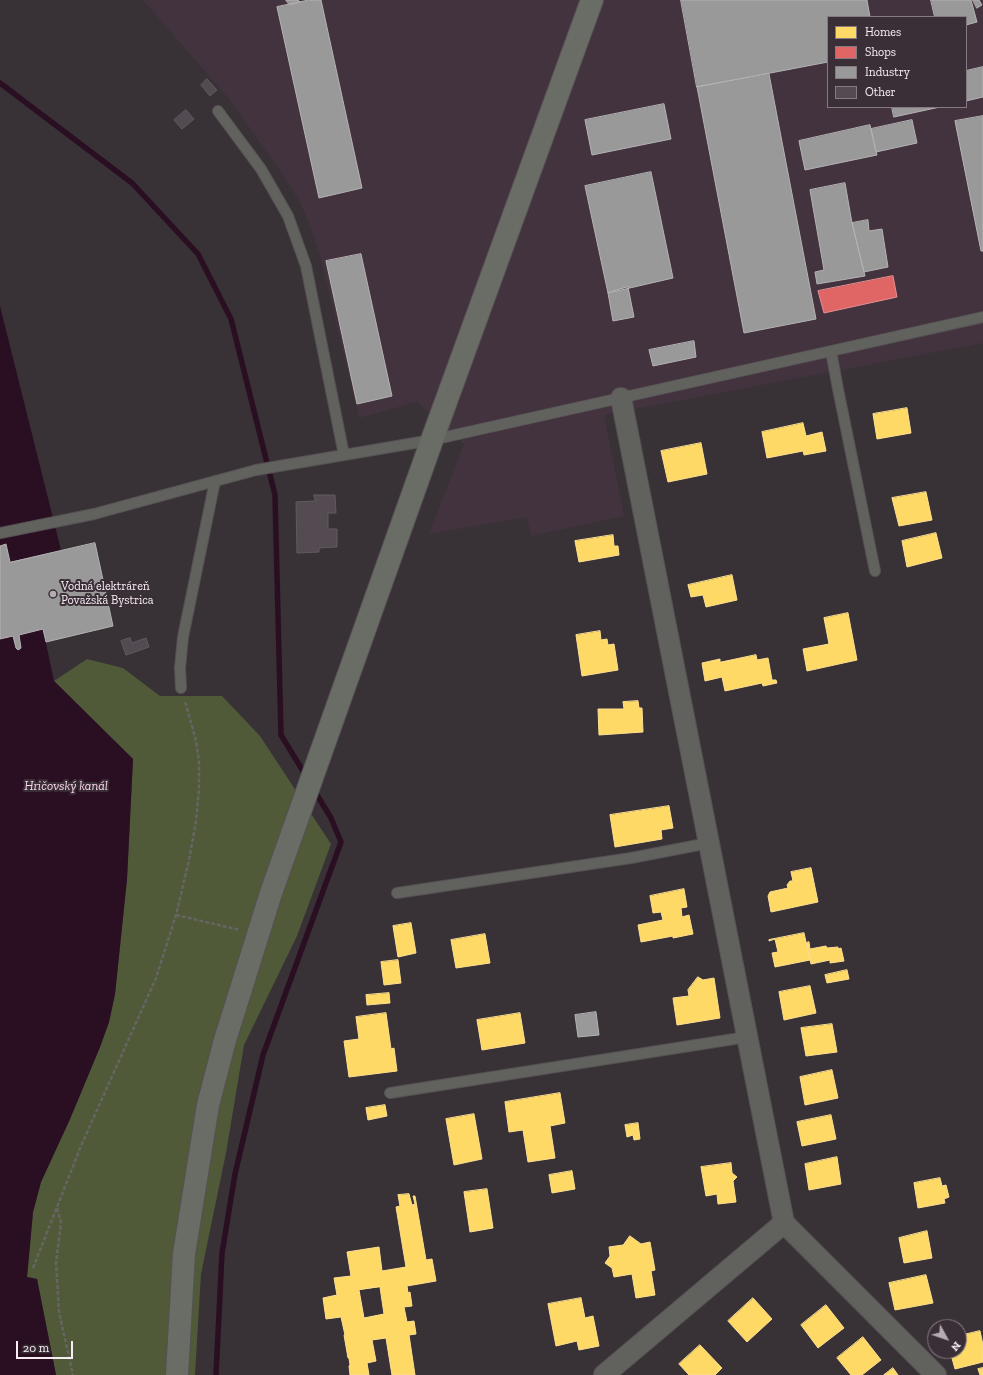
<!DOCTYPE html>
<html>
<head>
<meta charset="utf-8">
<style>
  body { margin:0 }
  #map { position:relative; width:983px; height:1375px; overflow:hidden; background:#383236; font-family:"Zilla Slab",serif }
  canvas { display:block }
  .legend { position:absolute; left:827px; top:16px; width:140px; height:92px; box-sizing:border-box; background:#3b2f37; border:1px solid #867b83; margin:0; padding:5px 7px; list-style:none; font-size:12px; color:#f7eef4 }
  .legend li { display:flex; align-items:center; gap:8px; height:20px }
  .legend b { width:20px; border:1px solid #867b83 }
  .north { position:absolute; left:927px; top:1319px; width:40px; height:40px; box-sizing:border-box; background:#3b2f37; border:1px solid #867b83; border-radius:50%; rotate:130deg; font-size:11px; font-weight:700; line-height:16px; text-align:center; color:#f7eef4 }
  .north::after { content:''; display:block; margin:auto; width:14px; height:18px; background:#b4acb2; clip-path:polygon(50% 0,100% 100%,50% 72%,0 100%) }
  .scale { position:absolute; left:16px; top:1341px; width:57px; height:18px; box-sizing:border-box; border:2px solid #f7eef4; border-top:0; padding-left:5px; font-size:12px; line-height:14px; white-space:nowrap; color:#f7eef4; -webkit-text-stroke:3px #3b2f37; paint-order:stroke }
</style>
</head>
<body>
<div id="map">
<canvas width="983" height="1375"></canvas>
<ul class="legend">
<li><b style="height:11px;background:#ffd966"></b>Homes</li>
<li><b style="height:11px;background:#e06666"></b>Shops</li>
<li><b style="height:11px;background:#999"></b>Industry</li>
<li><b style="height:11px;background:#544a51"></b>Other</li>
</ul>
<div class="north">N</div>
<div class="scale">20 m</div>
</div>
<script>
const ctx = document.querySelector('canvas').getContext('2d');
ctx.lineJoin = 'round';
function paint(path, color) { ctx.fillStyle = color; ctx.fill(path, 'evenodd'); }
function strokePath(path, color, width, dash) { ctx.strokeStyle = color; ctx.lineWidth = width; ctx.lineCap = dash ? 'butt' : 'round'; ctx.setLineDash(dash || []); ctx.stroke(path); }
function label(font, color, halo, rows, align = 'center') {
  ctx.font = font + ' "Zilla Slab",serif'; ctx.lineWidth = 4; ctx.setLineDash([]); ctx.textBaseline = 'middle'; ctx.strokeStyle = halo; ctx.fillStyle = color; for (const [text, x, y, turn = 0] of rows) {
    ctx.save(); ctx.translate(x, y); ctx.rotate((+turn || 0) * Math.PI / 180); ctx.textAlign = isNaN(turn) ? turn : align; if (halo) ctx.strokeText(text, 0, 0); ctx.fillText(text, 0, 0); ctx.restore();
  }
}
const built = new Path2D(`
  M143,0H983V343L604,415L624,516L531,536L527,517L429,534L464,444L417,402L359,418L320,255L310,225L300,202L281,172L230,100ZM828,17H966V107H828Z`);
const green = new Path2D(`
  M87,659L123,668L160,696H222L260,736L331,844L297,936L244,1045L226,1153L201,1274L195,1375H56L37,1279L27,1277L33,1212L41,1182L70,1119L100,1047L109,1022L115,994L127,879L133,759L54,681Z`);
const water = new Path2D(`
  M0,306L61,550L10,562L5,545L0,546Z
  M43,629L54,681L133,759L127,879L115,994L109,1022L100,1047L70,1119L41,1182L33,1212L27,1277L37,1279L56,1375H0V639L13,636L16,648L18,650H20L21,648L19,635Z`);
const homes = new Path2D(`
  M907,408L911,433L877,439L873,414Z
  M803,423L806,436L822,432L826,451L804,455L803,451L767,458L762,432Z
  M701,443L707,474L668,482L661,451Z
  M926,492L932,520L899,526L892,498Z
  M936,533L942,558L907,567L902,541Z
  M613,535L614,546H618L619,555L579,562L575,541Z
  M732,575L737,600L706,607L703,595L691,597L688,585Z
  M848,613L857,660L807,671L803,649L829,644L824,618Z
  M600,631L601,640L607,639L608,645L614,644L618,670L582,676L576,635Z
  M756,655L757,660L768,658L772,680H776L777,683L763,686L762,683L725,691L722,677L705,681L702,663L720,659V662Z
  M638,701L639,708H642L643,732L599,735L598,709H624L623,702Z
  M669,806L673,828L661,830L662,839L615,847L610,815Z
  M811,868L818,902L771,912L768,896L770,892L788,888L787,885L790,881H793L791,872Z
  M684,889L687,907L681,908L682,917L689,915L693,934L673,938V936L641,942L638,925L663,920L661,912L653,913L650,896Z
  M411,923L416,953L398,957L393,926Z
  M804,933L810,960L775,967L772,953L778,952L775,939L769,941V940Z
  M485,934L490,963L456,968L451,940Z
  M809,942L810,949L826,946L827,948L838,947V949L841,948L844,961L830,963V960L811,964L806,943Z
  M398,960L401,983L384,985L381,962Z
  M847,970L849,979L827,983L825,975Z
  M698,977L703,980L714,978L720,1018L677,1025L673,998L689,996L688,990Z
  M810,986L816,1013L784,1020L779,992Z
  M389,993L390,1003L367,1005L366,995Z
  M386,1013L391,1049L394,1048L397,1071L349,1077L344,1041L359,1039L356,1017Z
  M520,1013L525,1043L482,1050L477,1020Z
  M832,1024L837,1052L806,1056L801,1028Z
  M832,1070L838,1098L805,1105L800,1077Z
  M560,1093L565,1123L550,1126L555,1158L528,1162L523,1130L509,1132L505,1102Z
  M385,1105L387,1116L368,1120L366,1108Z
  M474,1114L482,1159L454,1165L446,1119Z
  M831,1115L836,1139L802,1146L797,1122Z
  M638,1123L640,1139L634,1140L633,1135L627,1137L625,1125Z
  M837,1157L841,1184L809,1190L805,1164Z
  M731,1163L732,1173L737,1177L733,1181L736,1202L718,1204L717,1194L706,1196L701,1167Z
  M572,1171L575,1189L552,1193L549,1175Z
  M940,1178L942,1186L946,1185L949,1197L944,1199L945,1203L918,1208L914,1183Z
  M487,1189L493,1228L470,1232L464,1192Z
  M409,1194L412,1205L415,1204L413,1196H415L426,1260L432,1259L436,1281L407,1286L408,1293L410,1292L412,1306L404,1307L407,1322L414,1321L416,1334L409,1335L415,1375H392L386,1338L372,1340L376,1361L367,1363L369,1375H350L349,1366L350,1365L349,1358H348L344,1335H345L341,1317L326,1319L323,1298L337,1295L334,1278L351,1276L347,1252L379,1247L382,1271L406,1267L396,1207L400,1206L398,1195ZM380,1287L384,1314L364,1318L359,1290Z
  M927,1231L932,1258L904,1263L899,1238Z
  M630,1236L641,1244L650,1242L655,1270L651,1271L655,1295L636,1298L632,1274L614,1277L612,1268L605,1263L610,1256L609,1247L623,1245Z
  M926,1275L933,1303L895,1310L889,1283Z
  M581,1298L585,1318L593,1316L599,1346L579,1350L577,1341L556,1346L548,1304Z
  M753,1298L772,1319L747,1342L728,1321Z
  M826,1305L844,1328L818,1348L801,1325Z
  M980,1331L983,1345V1362L955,1369L950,1351H959V1336Z
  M863,1337L881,1360L862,1375H851L837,1358Z
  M700,1345L722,1368L715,1375H689L679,1364Z
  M893,1368L898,1375H884Z
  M983,1368V1375H980L978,1369Z`);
const shops = new Path2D(`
  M893,276L897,297L824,313L818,291Z`);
const industry = new Path2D(`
  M286,0H298L300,2L290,5Z
  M309,0H321L362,188L319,198L277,7Z
  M681,0H867L870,17H828V62L697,87Z
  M931,0H971L977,22L966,25V17H935Z
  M973,0H979L982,5L977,8Z
  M983,67V97L966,101V71Z
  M769,74L816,319L744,333L697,87Z
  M664,104L671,139L592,155L585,120Z
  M892,107H940L894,117Z
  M983,116V251H981L955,121Z
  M912,120L917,143L876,152L871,129Z
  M870,125L877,155L805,170L799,141Z
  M651,172L673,278L608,293L585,186Z
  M845,183L852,223L865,276L817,284L815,272L824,270L810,190Z
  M868,220L869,231L882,229L888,267L864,272L852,223Z
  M361,254L392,396L357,404L326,261Z
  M628,287L634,317L613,321L608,293Z
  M694,341L696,357L653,366L649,350Z
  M95,543L113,626L46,642L43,629L19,635L21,648L18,650L16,648L13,636L0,639V546L6,544L10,562Z
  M596,1012L599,1035L578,1037L575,1015Z`);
const stream = new Path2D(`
  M0,83L132,183L198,254L231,319L275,495L281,735L306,776
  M216,1375L222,1253L235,1174L263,1055L341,842L331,818L314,790`);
const building = new Path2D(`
  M207,79L217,90L210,96L201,85Z
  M186,110L194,119L182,129L174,120Z
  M314,495H335L336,513H328V529H337V547L319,548V552L297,553L296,502L315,501Z
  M130,638L132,643L146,638L149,647L126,655L121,641Z`);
const path = new Path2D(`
  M176,915L240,930
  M57,1208L61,1222L56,1263L59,1312L73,1375
  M33,1268L81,1146L156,978L176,915L189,860L196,822L199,788V762L196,741L185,701`);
const service = new Path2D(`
  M218,111L261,169L288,216L306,266L344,455
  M831,351L983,317
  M0,533L94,514L256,470L432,440L831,351L838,389L875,571
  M181,688L180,668L183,637L215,481
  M397,893L631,858L709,843
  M390,1093L747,1037`);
const minor = new Path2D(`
  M621,398L784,1223L936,1375
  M604,1375L784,1223`);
const secondary = new Path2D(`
  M177,1375L184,1254L208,1105L225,1040L271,893L432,440L592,0`);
const markers = [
  [53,594,4,"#b4acb2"]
];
const poiNames = [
  ["Vodná elektráreň",61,587],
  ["Považská Bystrica",61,601]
];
const waterNames = [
  ["Hričovský kanál",66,786]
];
paint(built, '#43333f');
paint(green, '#505938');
paint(water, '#2a0f23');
paint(homes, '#ffd966');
strokePath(homes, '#fddf91', 1);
paint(shops, '#e06666');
strokePath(shops, '#e78f91', 1);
paint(industry, '#999');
strokePath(industry, '#b5b2b4', 1);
strokePath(stream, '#2a0f23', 5.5);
paint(building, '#544a51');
strokePath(building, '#605b5f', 1);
strokePath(service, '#565154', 12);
strokePath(minor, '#565154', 22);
strokePath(secondary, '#565154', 24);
strokePath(path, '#666563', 2.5, [4, 2]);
strokePath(service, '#61615d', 10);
strokePath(minor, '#61615d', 20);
strokePath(secondary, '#6a6c66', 22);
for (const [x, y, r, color] of markers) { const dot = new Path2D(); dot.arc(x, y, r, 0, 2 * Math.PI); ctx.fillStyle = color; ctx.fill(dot); strokePath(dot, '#3b2f37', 1.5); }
label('12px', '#f7eef4', '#3b2f37', poiNames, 'left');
label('italic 13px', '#f9d3ec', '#3b2f37', waterNames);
</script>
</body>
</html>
